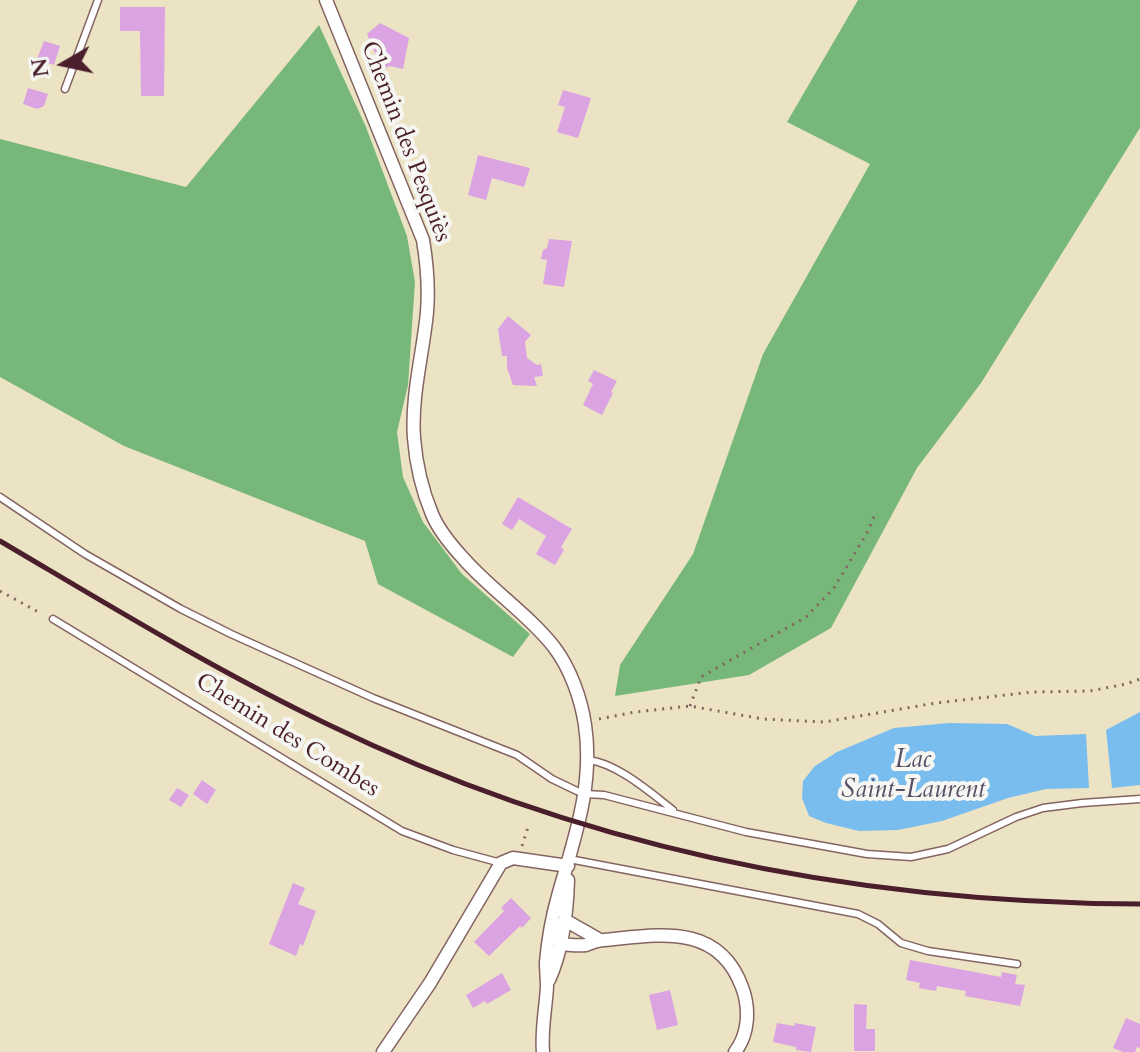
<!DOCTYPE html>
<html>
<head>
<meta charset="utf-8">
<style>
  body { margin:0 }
  #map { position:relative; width:1140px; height:1052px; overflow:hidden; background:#ece3c5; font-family:Cardo,serif }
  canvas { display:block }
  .north { position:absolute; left:24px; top:24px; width:80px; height:80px; -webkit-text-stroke:6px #f6f6f2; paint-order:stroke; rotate:261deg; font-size:22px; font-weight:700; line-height:32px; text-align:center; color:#4a1f2b }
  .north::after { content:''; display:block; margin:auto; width:28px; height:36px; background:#4a1f2b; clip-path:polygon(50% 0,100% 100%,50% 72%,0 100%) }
</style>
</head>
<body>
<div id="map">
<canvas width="1140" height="1052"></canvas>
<div class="north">N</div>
</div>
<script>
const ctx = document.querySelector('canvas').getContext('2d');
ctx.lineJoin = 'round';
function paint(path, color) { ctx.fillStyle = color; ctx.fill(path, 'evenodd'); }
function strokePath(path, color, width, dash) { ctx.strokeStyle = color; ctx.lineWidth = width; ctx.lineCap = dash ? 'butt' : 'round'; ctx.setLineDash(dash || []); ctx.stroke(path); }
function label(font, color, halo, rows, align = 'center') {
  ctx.font = font + ' Cardo,serif'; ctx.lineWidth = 8; ctx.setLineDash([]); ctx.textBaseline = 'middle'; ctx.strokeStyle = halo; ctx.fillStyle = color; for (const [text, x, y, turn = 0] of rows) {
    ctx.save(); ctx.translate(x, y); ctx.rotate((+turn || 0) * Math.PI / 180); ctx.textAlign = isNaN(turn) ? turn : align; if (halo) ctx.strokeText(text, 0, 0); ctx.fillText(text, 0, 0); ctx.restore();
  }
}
const forest = new Path2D(`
  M858,0H1140V128L981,383L917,468L831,628L749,675L615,696L620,665L693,554L763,354L870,164L787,122Z
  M319,25L366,127L407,236L415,282L408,385L397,432L403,477L423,522L462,574L530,634L513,657L378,584L365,541L124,446L0,377V139L186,187Z`);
const water = new Path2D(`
  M1140,712V785L1112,788L1106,730Z
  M949,723L1007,724L1035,736L1086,734L1089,788L1046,789L1008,798L942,821L898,830L859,831L826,823L809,816L802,798L803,781L815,766L837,752L894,728Z`);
const building = new Path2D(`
  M120,7H165L164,96H141L140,31H120Z
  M380,23L409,38L403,69L390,66L382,69L367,34Z
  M44,41L60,46L54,65L37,59Z
  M28,88L48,94L44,106L37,109L23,104Z
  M563,90L591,98L578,138L557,132L565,107L558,105Z
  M478,155L530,168L524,187L492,178L486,200L468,195Z
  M549,239L572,241L564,287L543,284L547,260L541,259L543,250L547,248Z
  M508,316L531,335L525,342L527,358L537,365L541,364L543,376L534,377L537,386L513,385L507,368V356H502L498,329Z
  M594,370L617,381L611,392L613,393L602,415L583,405L593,384L588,381Z
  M518,497L572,529L561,547L564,550L555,565L536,554L546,536L519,519L512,530L502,524Z
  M202,780L216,790L207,804L193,794Z
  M177,788L189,795L181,807L169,800Z
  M293,883L305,888L298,904L316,911L303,946L300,944L296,956L269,944Z
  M511,898L531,918L522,928L520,926L489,956L474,942L504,911L501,908Z
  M910,960L1001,977L1002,972L1017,975L1015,984L1025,985L1020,1006L965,996L966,991L937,986L936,991L919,988L920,983L906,980Z
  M502,973L511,990L487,1004L485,1001L473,1008L466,995Z
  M670,990L678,1025L657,1030L649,995Z
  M854,1004L867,1005L866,1029H875V1051H854Z
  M1126,1018L1140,1024V1048L1137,1047L1135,1052H1123L1113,1048Z
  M777,1023L794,1026L795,1023L816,1027L811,1052L796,1050V1047L773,1042Z`);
const path = new Path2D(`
  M0,591L42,614
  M690,706L701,677L806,617L834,588L868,531L876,512
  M599,719L635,712L690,706L763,719L824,722L936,703L1032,692L1090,691L1126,684L1140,679
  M522,846L528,827`);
const service = new Path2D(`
  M65,89L98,0
  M0,497L85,554L181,609L231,634L373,698L517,755L552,779L577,791L585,794L604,795L746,832L867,854L911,857L948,849L1016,817L1043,808L1082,803L1140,799
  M53,619L402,831L453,850L501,863
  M588,760C617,763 651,793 673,810
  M569,859L858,914L878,924L901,943L928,951L1017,964`);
const minor = new Path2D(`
  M326,0L423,240C427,264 429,288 427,312C423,354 411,396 414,438C416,464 422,490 432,514C439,531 451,545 463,558C491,590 528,614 554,647C570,668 581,698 585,725C594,786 574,839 558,896C552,917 548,940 546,962C546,970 547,978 547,986C546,1008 541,1029 543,1052
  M600,940L570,923L565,922L551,932L561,944C569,945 578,946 586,945C592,943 597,940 604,940C658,935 718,922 742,987C750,1008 749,1034 735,1052
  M549,980C563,949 567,914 568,880
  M383,1052L430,983L501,863L513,858L568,866`);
const rail = new Path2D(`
  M0,541C107,604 213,669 325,723C581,848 856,903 1140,904`);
const streetNames = [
  ["Chemin des Pesquiès",405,142,69],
  ["Chemin des Combes",287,736,32]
];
const waterNames = [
  ["Lac",913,761],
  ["Saint-Laurent",913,791]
];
paint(forest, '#77b87a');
paint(water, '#79bdef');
paint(building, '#dba3e2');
strokePath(service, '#836461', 9);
strokePath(minor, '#836461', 15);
strokePath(path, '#836461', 3, [2, 6]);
strokePath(service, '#fff', 6);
strokePath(minor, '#fff', 12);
strokePath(rail, '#4a1f2b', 5);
label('24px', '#4a1f2b', '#f6f6f2', streetNames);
label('italic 26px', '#584e66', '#f6f6f2', waterNames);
</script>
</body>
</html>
